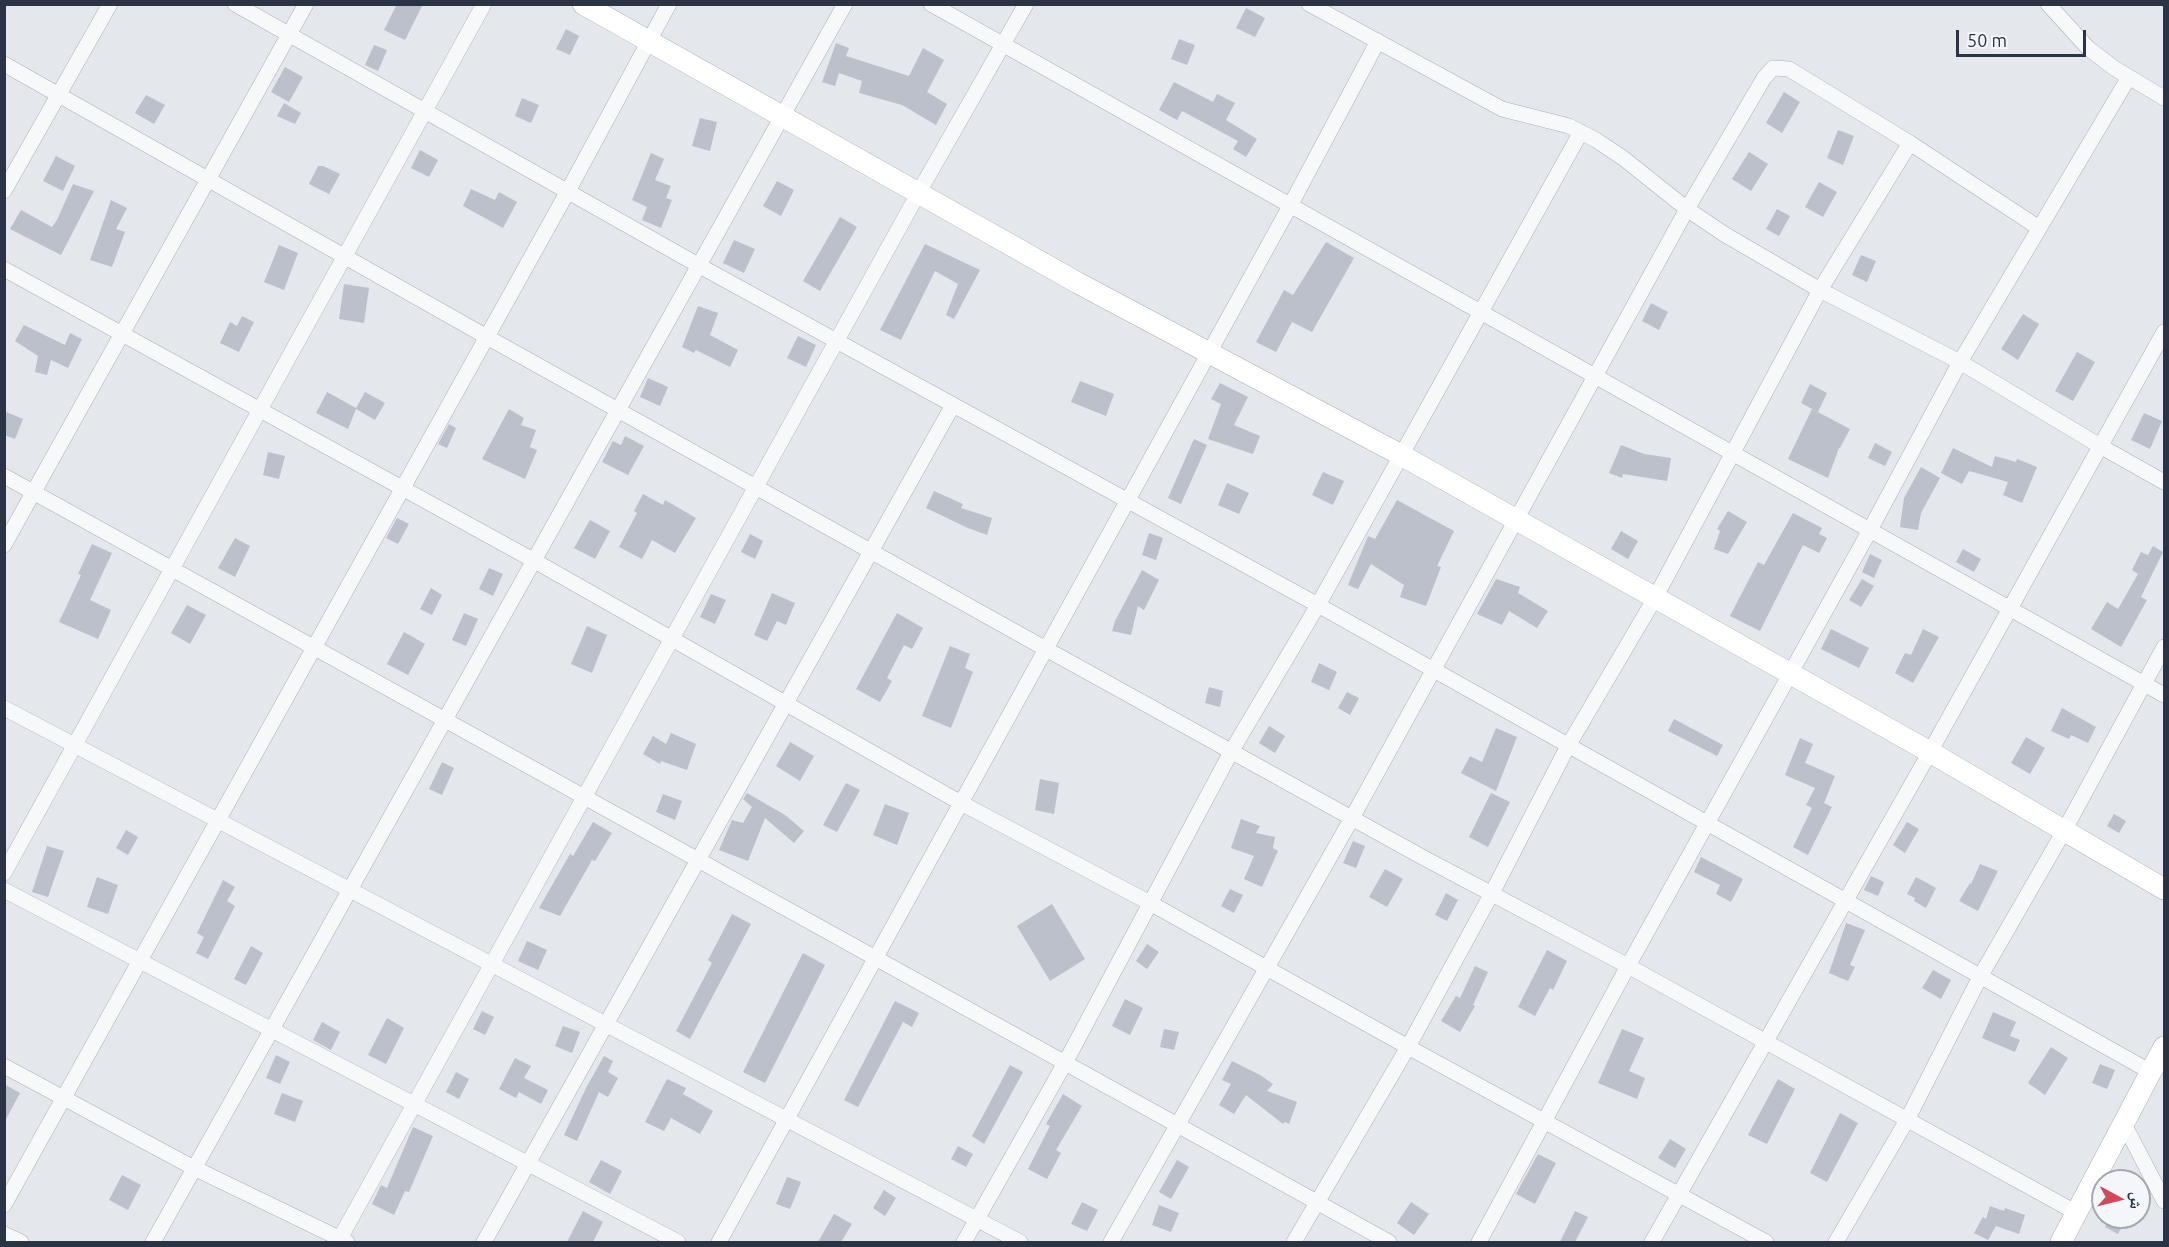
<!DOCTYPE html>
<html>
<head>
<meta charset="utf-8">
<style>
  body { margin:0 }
  #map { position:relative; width:2169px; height:1247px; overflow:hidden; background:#e4e7ec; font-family:Ubuntu,"Noto Naskh Arabic",sans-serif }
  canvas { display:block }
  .frame { position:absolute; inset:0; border:6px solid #2b3445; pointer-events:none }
  .north { position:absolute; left:2091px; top:1169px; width:60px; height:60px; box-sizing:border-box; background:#f4f6f9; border:2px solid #a4a8b1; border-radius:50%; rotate:97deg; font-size:16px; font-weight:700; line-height:24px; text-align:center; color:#2b3445 }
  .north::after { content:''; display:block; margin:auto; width:21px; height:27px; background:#d1495b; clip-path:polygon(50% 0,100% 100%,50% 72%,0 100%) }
  .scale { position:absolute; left:1956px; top:30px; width:130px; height:27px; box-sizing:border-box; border:3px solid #2b3445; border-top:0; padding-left:8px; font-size:18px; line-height:21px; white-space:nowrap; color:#2b3445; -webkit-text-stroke:4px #f4f6f9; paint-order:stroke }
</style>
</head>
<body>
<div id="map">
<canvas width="2169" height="1247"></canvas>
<div class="frame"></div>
<div class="north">ش</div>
<div class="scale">50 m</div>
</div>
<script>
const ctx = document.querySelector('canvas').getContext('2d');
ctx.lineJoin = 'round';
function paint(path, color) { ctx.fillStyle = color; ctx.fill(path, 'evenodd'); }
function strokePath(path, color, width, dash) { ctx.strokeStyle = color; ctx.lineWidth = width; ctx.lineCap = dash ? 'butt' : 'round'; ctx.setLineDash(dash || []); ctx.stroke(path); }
const building = new Path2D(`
  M397,4H423L405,40L384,30Z
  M1246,8L1265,18L1255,37L1236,28Z
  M566,29L579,36L570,55L556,49Z
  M1179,39L1195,45L1187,65L1171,59Z
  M836,43L849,48L846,56L909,76L923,48L944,60L927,92L947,104L936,125L902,105L859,93L862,81L839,73L835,86L822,82Z
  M374,45L387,50L378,71L365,65Z
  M285,67L303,77L289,102L271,92Z
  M1174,82L1213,102L1217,94L1235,103L1226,120L1257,139L1246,157L1233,149L1238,141L1182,111L1177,120L1159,110Z
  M1784,92L1800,102L1782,133L1766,123Z
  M146,95L165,105L154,124L135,113Z
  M522,98L539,105L531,123L515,116Z
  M284,103L301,113L295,124L277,116Z
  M700,118L717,122L710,151L692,146Z
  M1838,130L1854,136L1843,165L1827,158Z
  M420,150L438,160L429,177L411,168Z
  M1749,152L1768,164L1751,191L1732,179Z
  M651,153L664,159L655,180L671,186L666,198L672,200L661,228L642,220L647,207L632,200Z
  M56,156L75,166L63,191L43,181Z
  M318,166H323L340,174L329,194L309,184Z
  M777,181L794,190L781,216L763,206Z
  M1819,182L1837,192L1823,217L1805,207Z
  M73,184L94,191L61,255L10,229L21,210L52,227L57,220Z
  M471,189L495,200L499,192L517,202L503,228L463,206Z
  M111,200L127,208L116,229L125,232L112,267L90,260Z
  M1777,209L1790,216L1779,236L1766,229Z
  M840,217L857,227L820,291L803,281Z
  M734,240L755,249L744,273L723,263Z
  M1326,242L1354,258L1312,332L1292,322L1276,352L1256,342L1284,290L1293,295Z
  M925,244L980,270L954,319L946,315L958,284L935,271L901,340L880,330Z
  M279,245L298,253L284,290L264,282Z
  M1861,255L1876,261L1867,282L1852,275Z
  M344,284L369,288L364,323L339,319Z
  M1651,303L1668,312L1659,330L1642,321Z
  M698,306L718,313L710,335L738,350L730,367L696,350L694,353L682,347Z
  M2023,314L2039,324L2018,360L2001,349Z
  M242,316L254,322L239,352L220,343L230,322L237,326Z
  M24,325L65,345L70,333L82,339L68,368L51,360L47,375L35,372L38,356L15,341Z
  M798,336L816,345L806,367L787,358Z
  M2077,352L2095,362L2073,401L2055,391Z
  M648,378L668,387L660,406L640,397Z
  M1080,381L1114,394L1106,416L1071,402Z
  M1220,383L1248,397L1234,425L1260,436L1253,454L1208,439L1221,404L1211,399Z
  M1810,384L1827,393L1818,412L1801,403Z
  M327,392L356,408L365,392L385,403L375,420L356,409L348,429L316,413Z
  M509,409L524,418L521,425L536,430L530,447L537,450L525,479L482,459Z
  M1812,409L1850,429L1840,448H1839L1828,478L1788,459Z
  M4,411L23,419L15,439L4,435Z
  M2144,413L2162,421L2150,449L2131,440Z
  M449,424L456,428L447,448L438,444Z
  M625,436L644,446L628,475L602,462L613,441L621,445Z
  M1194,439L1207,445L1181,504L1168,498Z
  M1875,443L1892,452L1885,466L1868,458Z
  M1621,445L1644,454L1671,458L1667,481L1623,474L1622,478L1609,473Z
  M1953,448L1992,467L1995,456L2016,462L2017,459L2037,467L2022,503L2003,495L2008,482L1969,471L1962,484L1941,473Z
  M268,452L285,456L279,479L263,475Z
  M1921,467L1940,478L1921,513L1918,530L1900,527L1904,498Z
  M1323,472L1344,481L1333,505L1312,495Z
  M1227,483L1249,493L1239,514L1218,505Z
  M934,491L963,504L961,508L992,518L987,535L968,528L926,508Z
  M643,494L663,505L665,500L696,518L675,553L652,540L642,559L619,547L637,513L634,511Z
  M1397,500L1454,531L1437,566L1441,567L1426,606L1400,597L1404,585L1371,564L1358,589L1348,585L1368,536L1375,539Z
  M1728,511L1747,522L1728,554L1714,549L1720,531L1717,529Z
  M1793,513L1822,528L1819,534L1827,538L1819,553L1803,545L1760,631L1730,616L1758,562L1764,565Z
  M397,518L409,524L398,544L386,538Z
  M590,520L610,531L595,559L574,548Z
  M1621,531L1638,541L1628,559L1611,549Z
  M1149,533L1163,538L1156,560L1142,555Z
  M750,534L763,541L755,559L741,552Z
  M235,538L250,546L235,577L218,568Z
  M92,544L112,553L90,600L111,610L98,639L59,622L81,575L78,574Z
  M2153,546L2163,552L2141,597L2147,600L2121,647L2091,629L2107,602L2118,609L2138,574L2132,570L2141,552L2148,555Z
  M1963,549L1981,559L1974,572L1956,562Z
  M1870,554L1882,560L1874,578L1862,572Z
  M489,568L503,574L493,596L479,589Z
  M1142,570L1159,580L1144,610L1138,606L1131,635L1112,631L1115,621Z
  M1496,579L1520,587L1518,593L1548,611L1537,628L1509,611L1502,625L1477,614Z
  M1862,579L1874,586L1861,607L1849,600Z
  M431,588L442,595L432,615L420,609Z
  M772,593L795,603L786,625L777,621L767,641L754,635Z
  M711,594L726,600L715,624L700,617Z
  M187,605L206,615L190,644L171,633Z
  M464,613L478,619L466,646L452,640Z
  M897,613L923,628L912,649L904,645L887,678L892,681L880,702L856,689Z
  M587,626L607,635L592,673L571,664Z
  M1831,629L1869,648L1859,668L1821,649Z
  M1923,629L1939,637L1913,683L1895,673L1905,653L1911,655Z
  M404,632L425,644L408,675L387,664Z
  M950,646L970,654L965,668L973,672L951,728L922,716Z
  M1319,663L1337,672L1329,690L1311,682Z
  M1209,687L1223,691L1220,707L1205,703Z
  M1347,692L1359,698L1350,715L1338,708Z
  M2062,708L2096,727L2088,743L2071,735L2069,739L2051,731Z
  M1674,719L1723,745L1717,756L1668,731Z
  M1269,726L1285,736L1275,753L1259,743Z
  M1496,728L1517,737L1496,791L1461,773L1470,756L1482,762Z
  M671,733L696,744L687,770L661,761L660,764L643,754L653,736L666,744Z
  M2026,737L2045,748L2030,774L2011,763Z
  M1800,738L1813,744L1805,763L1835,776L1824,803L1832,807L1808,855L1793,847L1812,808L1806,805L1815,788L1785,775Z
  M790,742L814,756L800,781L776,766Z
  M442,762L454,768L442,795L429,789Z
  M1040,779L1059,783L1054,814L1035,810Z
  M846,783L860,790L837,832L823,825Z
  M747,793L785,815L804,831L794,843L765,818L748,861L719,850L732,820L743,823L752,807L743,799Z
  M1491,793L1510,802L1488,847L1469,837Z
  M663,794L682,801L675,820L656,812Z
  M885,804L909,813L897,845L873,835Z
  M2114,814L2126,821L2119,833L2107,826Z
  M1241,819L1260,826L1256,833L1275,837L1273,848L1278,851L1262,887L1244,879L1254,856L1231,848Z
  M593,822L612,833L595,861L592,860L560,916L539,908L570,854L573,856Z
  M1907,822L1919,829L1905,853L1893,845Z
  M126,830L138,837L128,855L116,848Z
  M1353,841L1365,846L1356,868L1343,863Z
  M47,846L64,851L48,897L32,892Z
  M1701,857L1743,879L1731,902L1716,894L1720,885L1694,872Z
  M1980,864L1998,871L1978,911L1959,901L1970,883L1971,884Z
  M1385,869L1403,879L1387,907L1369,897Z
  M1871,876L1884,882L1878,896L1864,890Z
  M97,877L118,885L108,914L87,907Z
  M1916,877L1936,888L1926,908L1914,901L1915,898L1907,894Z
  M223,880L235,887L227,901L235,906L208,959L196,953L204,937L197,933Z
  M1230,889L1243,895L1234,913L1221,906Z
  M1446,893L1458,900L1447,921L1435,915Z
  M1052,904L1085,959L1050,981L1017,926Z
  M732,914L751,924L690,1039L676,1031L712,963L708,960Z
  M1846,923L1865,930L1850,965L1855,967L1848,981L1829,973Z
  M527,941L547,950L538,970L518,961Z
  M1147,944L1159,952L1147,969L1136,961Z
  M251,946L263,953L246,985L234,979Z
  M1547,950L1567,961L1553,990L1550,988L1535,1016L1518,1007Z
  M803,953L825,965L765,1083L743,1072Z
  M1475,966L1488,972L1473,1005L1475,1006L1460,1032L1441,1021L1456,996L1460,998Z
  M1933,970L1951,980L1941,999L1922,988Z
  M1125,999L1143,1008L1130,1035L1112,1026Z
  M895,1001L919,1013L912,1027L903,1022L858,1107L844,1100Z
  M482,1011L494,1017L485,1035L473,1029Z
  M1993,1012L2016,1022L2010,1036L2020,1040L2015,1052L1982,1038Z
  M387,1018L404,1028L386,1064L368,1055Z
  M322,1022L340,1032L331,1050L313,1040Z
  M563,1026L580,1032L572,1053L555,1046Z
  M1164,1029L1179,1032L1174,1050L1160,1047Z
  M1622,1029L1644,1038L1629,1071L1645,1078L1637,1099L1598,1083Z
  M2051,1047L2068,1058L2045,1095L2028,1083Z
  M276,1055L290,1062L280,1084L266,1078Z
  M604,1056L613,1061L608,1072L618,1078L608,1097L599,1092L577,1141L564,1135L586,1088Z
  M515,1058L531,1066L524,1078L548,1090L541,1104L519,1092L516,1098L499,1089Z
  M1232,1061L1260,1075L1273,1084L1267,1091L1297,1102L1289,1124L1285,1122L1283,1124L1246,1095L1234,1114L1219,1105L1231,1084L1222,1080Z
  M2100,1064L2115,1070L2107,1089L2092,1083Z
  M1010,1065L1023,1072L984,1144L972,1136Z
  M456,1072L469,1079L459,1099L446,1092Z
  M667,1079L686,1088L683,1094L713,1111L700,1134L671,1118L664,1131L645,1122Z
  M1778,1079L1795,1089L1767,1144L1748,1135Z
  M4,1084L20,1093L4,1123Z
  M282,1093L303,1101L295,1122L274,1114Z
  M1063,1094L1082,1106L1056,1150L1061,1153L1047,1179L1028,1169L1050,1126L1046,1124Z
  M1840,1113L1858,1123L1827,1182L1810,1173Z
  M413,1127L433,1136L409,1192L405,1191L394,1215L372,1204L381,1185L387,1188Z
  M1670,1139L1686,1149L1675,1168L1658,1158Z
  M958,1146L973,1154L966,1167L951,1159Z
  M1538,1154L1556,1163L1535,1204L1516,1194Z
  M601,1160L622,1171L610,1194L589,1182Z
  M1177,1160L1189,1167L1171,1199L1159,1192Z
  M122,1175L141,1185L128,1210L109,1200Z
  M787,1177L801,1182L790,1209L776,1204Z
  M884,1190L896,1198L885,1216L873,1208Z
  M1082,1202L1098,1210L1087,1231L1071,1224Z
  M1411,1202L1429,1214L1414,1235L1397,1223Z
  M1159,1205L1179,1213L1171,1232L1152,1225Z
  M1990,1206L2004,1211L2005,1208L2025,1215L2019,1234L1996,1226L1988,1240L1974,1233L1983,1217L1986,1219Z
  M583,1211L603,1222L593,1242H567Z
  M1575,1211L1588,1217L1575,1242H1560Z
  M834,1214L852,1224L841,1242H818Z
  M2111,1217H2127L2118,1234L2105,1227Z`);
const street = new Path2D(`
  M235,4L698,265L1318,605L2151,1072
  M931,4L2164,695
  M1309,4L1502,109L1569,126L1596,140L1623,158L1687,209L1724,234L1820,290L1960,362L2100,446L2164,482
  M2048,4L2088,48L2114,68L2164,98
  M4,64L487,337L1046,649L1424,858L1628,966L2077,1213
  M4,191L110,4
  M4,269L533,560L961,803L1150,903L1408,1047L1766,1242
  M4,476L1389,1242
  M4,545L306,4
  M4,708L1020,1242
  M4,873L484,4
  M4,890L678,1242
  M4,1066L194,1168L347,1242
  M2124,1124L2164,1201
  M4,1205L568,191L669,4
  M4,1234L21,1242
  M153,1242L845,4
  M338,1242L919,192L1026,4
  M484,1242L953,405
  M719,1242L1290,206L1378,41
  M964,1242L1065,1063L1231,752L1318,605L1581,132
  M1111,1242L1352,818L1687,209L1764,78L1773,68L1789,69L1910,143L2039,228
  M1294,1242L1408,1047L1492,893L1568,746L1655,598L1820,290L1910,143
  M1479,1242L1628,966L1870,530L1960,362L2129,77
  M1652,1242L1930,752L2164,332
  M1836,1242L1907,1120L1980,977L2064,831L2164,647`);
const secondary = new Path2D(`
  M583,4L1078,283L1401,455L1930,752L2164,889
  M2061,1242L2164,1047`);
paint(building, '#bbc0ca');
strokePath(street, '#a9aeb7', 16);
strokePath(secondary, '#a9aeb7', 22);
strokePath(street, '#f7f8fa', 15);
strokePath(secondary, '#fff', 21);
</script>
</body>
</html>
